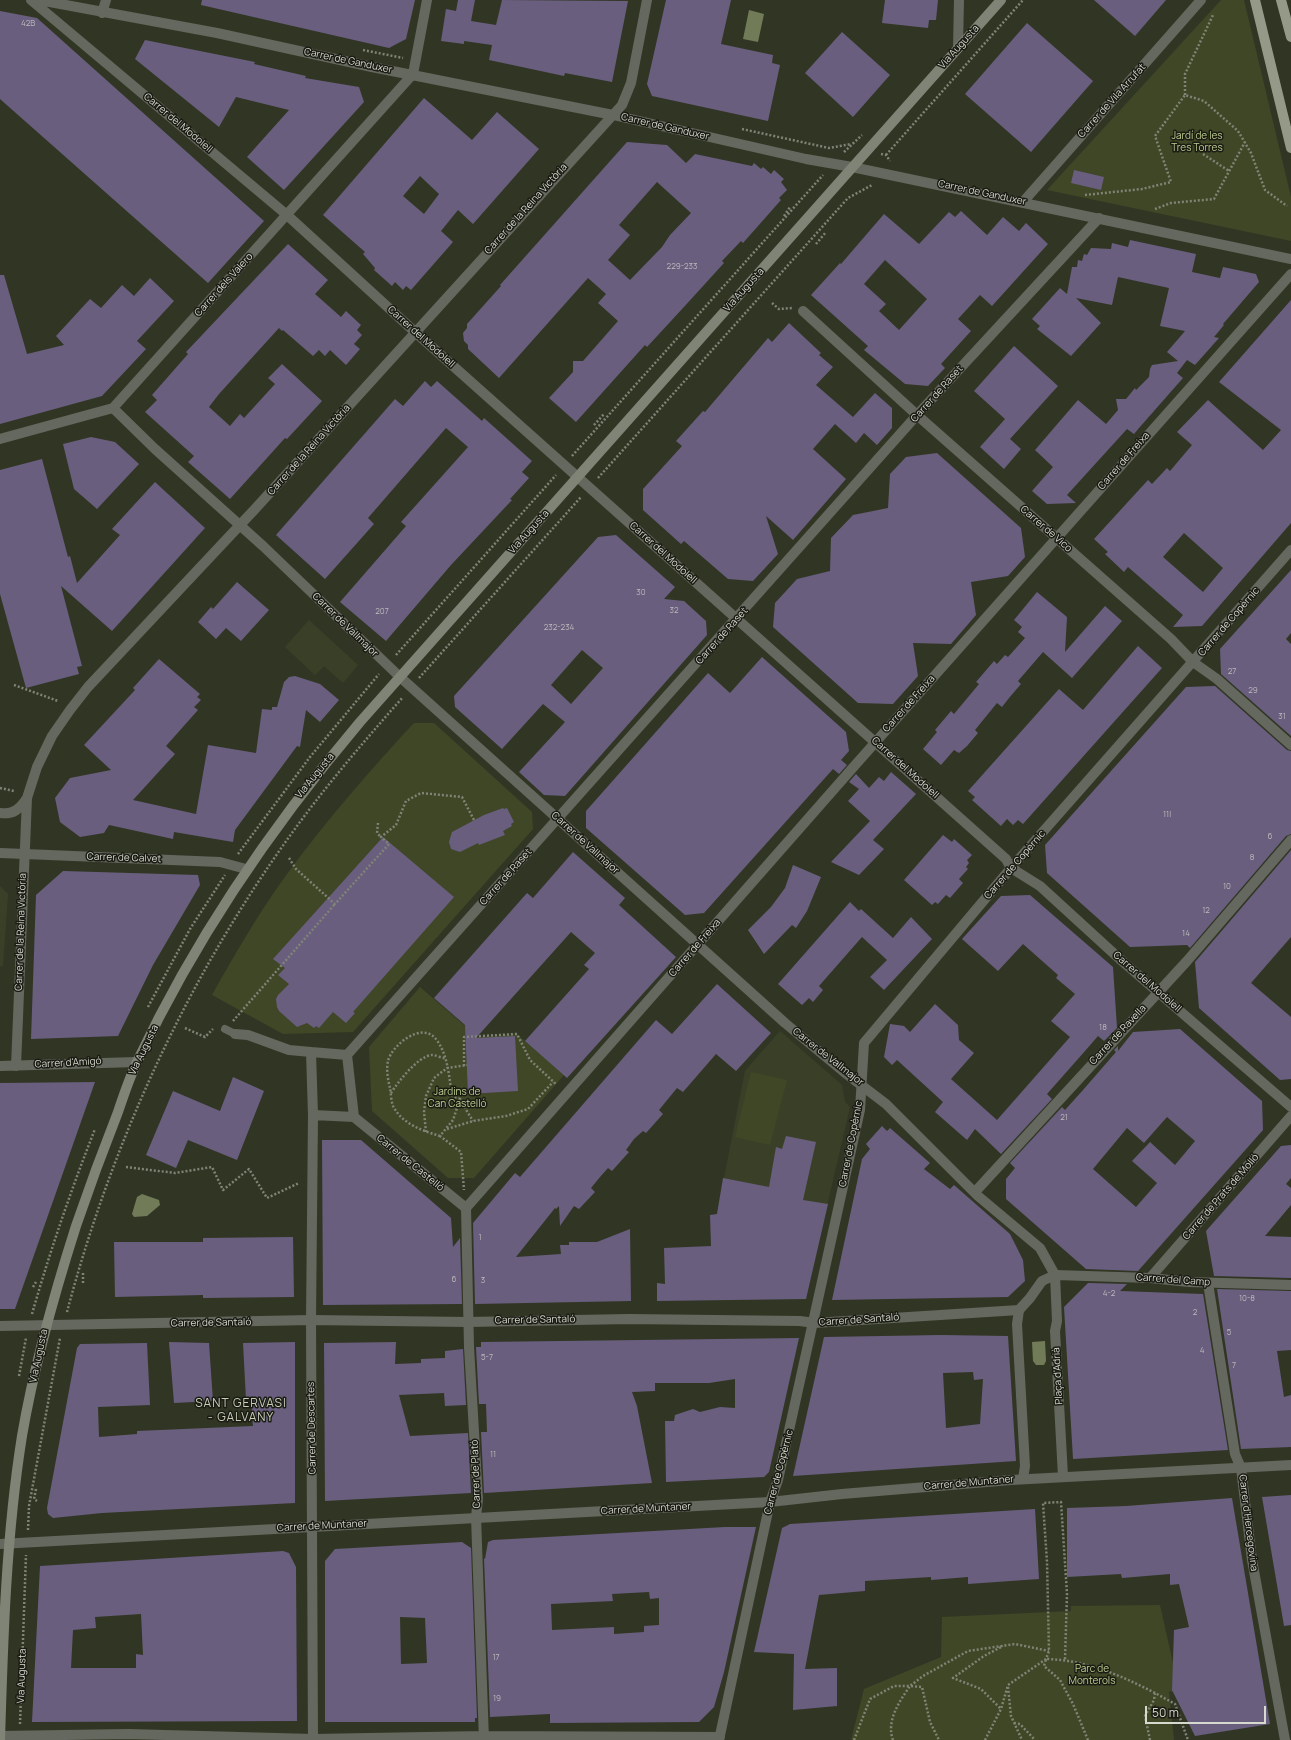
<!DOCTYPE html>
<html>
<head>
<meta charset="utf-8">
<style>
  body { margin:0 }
  #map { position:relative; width:1291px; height:1740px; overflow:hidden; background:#313624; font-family:Manrope,sans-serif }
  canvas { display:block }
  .scale { position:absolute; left:1145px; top:1706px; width:121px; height:18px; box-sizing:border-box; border:2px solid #d6d9ce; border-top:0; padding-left:5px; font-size:12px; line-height:14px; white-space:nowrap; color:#d6d9ce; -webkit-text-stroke:3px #1a1c14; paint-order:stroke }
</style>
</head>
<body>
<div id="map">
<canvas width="1291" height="1740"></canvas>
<div class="scale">50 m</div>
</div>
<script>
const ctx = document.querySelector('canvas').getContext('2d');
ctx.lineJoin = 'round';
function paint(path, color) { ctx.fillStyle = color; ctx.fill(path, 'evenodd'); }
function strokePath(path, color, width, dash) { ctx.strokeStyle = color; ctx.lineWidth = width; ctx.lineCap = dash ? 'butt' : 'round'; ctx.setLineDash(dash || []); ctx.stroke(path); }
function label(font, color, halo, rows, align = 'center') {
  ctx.font = font + ' Manrope,sans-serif'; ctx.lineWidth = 3; ctx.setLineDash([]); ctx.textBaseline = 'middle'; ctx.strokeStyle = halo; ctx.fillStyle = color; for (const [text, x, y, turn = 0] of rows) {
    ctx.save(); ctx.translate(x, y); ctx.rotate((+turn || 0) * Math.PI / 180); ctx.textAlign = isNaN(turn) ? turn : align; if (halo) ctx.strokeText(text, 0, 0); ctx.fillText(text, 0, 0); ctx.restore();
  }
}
const built = new Path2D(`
  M309,620L358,665L343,683L324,666L315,675L285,647Z
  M0,886L8,894L3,966H0Z
  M780,1031L842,1085L845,1102L850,1107L824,1219L735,1210L717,1214L745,1071Z`);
const green = new Path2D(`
  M1221,0H1244L1291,197V241L1047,190Z
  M414,723H434L532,812L533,829L353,1032L283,1034L212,995C235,954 259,912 287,874C326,821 369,771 414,723Z
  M420,987L478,1037L517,1034L564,1075L474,1178H448L372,1111L369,1047Z
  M751,1072L787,1080L770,1145L735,1137Z
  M1160,1605L1180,1694L1169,1691L1174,1740H851L864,1689L941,1657L942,1617L1071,1611V1606Z`);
const water = new Path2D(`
  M749,10L764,14L758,42L743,39Z
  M142,1194L159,1200L160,1205L147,1216L134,1217L132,1214L137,1197Z
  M1045,1341L1046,1361L1044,1365H1036L1033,1361L1032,1342Z`);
const building = new Path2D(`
  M202,0H415L406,39L389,48L201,5Z
  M458,0H475L471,21L496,25L502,0L628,1L612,82L565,73L564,76L489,60L492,45L464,41V44L441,41L446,9L456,11Z
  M666,0H731L721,44L773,55L772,63L780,65L768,121L652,96L647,84Z
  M885,0H938L936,20H929L928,28L882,23Z
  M1094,0H1166L1135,36Z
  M0,11L37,18L264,221L208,283L0,99Z
  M1027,23L1093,81L1031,152L965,94Z
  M842,32L890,75L853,117L805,73Z
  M145,40L255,62L254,64L306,76L305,78L359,87L364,102L284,190L247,157L289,110L236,97L219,127L135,59Z
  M424,98L472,140L497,112L539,149L473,224L458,210L441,231L453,242L411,290L406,286L403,290L395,282L392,286L374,270L375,268L363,254L365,252L323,215ZM420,176L439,194L424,214L403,196Z
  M627,142L667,145L686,163L695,154L752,166L754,163L761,169L763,167L771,174L774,170L784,179L781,182L787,190L779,198L781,200L743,243L741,241L722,261L724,263L683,308L647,347L645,345L576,422L549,398L573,372V361H583L618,321L598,303L606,294L588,278L499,378L468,349V345L464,341L463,333L467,328V324L501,286L500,285ZM657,182L691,213L670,235L662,247L630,280L608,260L630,235L619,225Z
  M1074,170L1104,177L1101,190L1071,183Z
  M961,211L987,235L1003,217L1019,231L1026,223L1048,244L992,306L980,295L958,319L971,331L941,364L945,368L928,386L905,384L864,350L868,346L811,295L840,263L841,264L884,214L919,244L949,212L955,217ZM885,260L927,299L899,330L879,311L886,304L864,284Z
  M1130,240L1196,254L1192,272L1220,278L1223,267L1256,274L1259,282L1223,324L1224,325L1214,337L1219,338L1195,365L1187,360L1177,373L1183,378L1139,428L1134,434L1127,429L1067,495L1076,503L1047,504L1032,491L1053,467L1035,450L1078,400L1106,424L1118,410L1116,399H1126L1135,388L1136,390L1149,377L1150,369L1152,365L1178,361L1167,352L1185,331L1160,326L1169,288L1118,277L1112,305L1076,298L1101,323L1071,356L1037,329L1040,326L1032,319L1060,288L1067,294L1072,267H1077L1078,260L1082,261L1084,254L1087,255L1091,248L1111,249L1112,243L1128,247Z
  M288,244L328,280L315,294L341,317L346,311L361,325L357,330L362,335L354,344L360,349L346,365L330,350L325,356L319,350L313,356L283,330L282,331L279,328L219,394L209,407L230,426L240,414L244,418L275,384L268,378L282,364L322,401L287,439L285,438L230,499L188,462L194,456L145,412L157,400L152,395L188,354L186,352Z
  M0,275H4L27,354L64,345L56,336L90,299L101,308L122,285L134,296L150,278L174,301L137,341L146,349L102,396L0,424Z
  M1291,300V523L1202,626L1173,627L1183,615L1128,567L1124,572L1105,554L1108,552L1094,539L1148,480L1152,484L1167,468L1170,471L1192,445L1177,432L1208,400L1263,450L1281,430L1219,382ZM1184,533L1223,568L1203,592L1163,557Z
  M789,323L821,353L819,355L833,367L816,385L853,417L875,393L892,408V428L877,445L864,433L856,443L835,424L813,449L846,479L793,540L766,516L778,554L753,581L728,579L684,541L681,544L643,510V489L682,446L676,441L703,411L705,412L768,338L772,342Z
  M1014,346L1058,386L1010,439L1021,449L1004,469L980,447L1005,419L974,391Z
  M425,381L431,387L437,381L482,421L484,418L532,461L522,472L529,478L510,499L512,500L451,565L386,641L340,602L406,526L401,522L468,447L446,428L368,518L374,524L325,579L276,535L395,399L403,406Z
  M91,437L115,442L139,464L97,509L74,489L63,444Z
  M937,453L1021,528L1025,557L1008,576L971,582L976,615L951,644L913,643L918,676L893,704L858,703L773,627L775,603L797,579L830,571L831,538L853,515L888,508L890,474L906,457Z
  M42,459L68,557L70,556L77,583L120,535L112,529L155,482L205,528L112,631L61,586L82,666L77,667L79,674L26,688L0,594V470Z
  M616,535L675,587L664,599L684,601L706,621L707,635L565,796L544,795L519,772L565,722L543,704L502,749L455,707L454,696L598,537ZM582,650L603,668L571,704L551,685Z
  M1291,570V633L1286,639L1291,644V736L1221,674L1220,649Z
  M237,582L269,610L241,641L226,628L216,639L198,622L211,607L213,609Z
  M1037,592L1067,617L1065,652L1105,606L1122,621L1072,678L1043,652L1018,681L1021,684L1009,698L1002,707L997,703L975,730L978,733L967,746L959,753L954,750L941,765L923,749L937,732L935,730L951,711L954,714L979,684L976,682L994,661L997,664L1005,655L1008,657L1025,638L1018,632L1022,627L1014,620Z
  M1138,646L1162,668L1023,824L1018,820L1013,825L1007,819L1001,826L972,800L975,797L968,791L1059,689L1083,710Z
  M762,657L846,732L849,751L841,760L847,765L839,774L833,769L704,913L685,915L586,828V811L708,673L730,693Z
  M159,659L200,694L197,697L201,700L194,707L198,710L166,746L175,754L133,800L196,814L208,745L256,753L262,709L272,710V707H277L284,682L289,677L295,676L320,684L339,700L320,722L306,710L300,747L297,746L235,830L233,842L174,832L173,839L109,825L104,833L80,837L60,822L55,798L70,778L111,770L84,745L135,690L133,688Z
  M1215,686L1287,750L1291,751V834L1286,836L1190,948L1187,945L1130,947L1047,873L1045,845L1186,687Z
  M891,772L916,794L873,840L884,849L859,875L831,862L870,821L848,801L859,789L849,782L856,774L869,788L879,777L884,781Z
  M503,808L504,809L507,808L514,822L511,824L512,826L503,831L505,835L479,845L478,843L460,852L451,849L449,842L452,832L484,815Z
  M943,835L952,842L954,839L972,855L967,860L969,863L966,867L968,869L959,879L963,883L950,898L946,895L938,904L935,902L932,905L904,880Z
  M383,837L454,897L353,1012L355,1013L346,1023L333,1012L319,1028L316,1026L314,1028L307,1023L297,1027L279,1011L277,1007L276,999L278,995L289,984L278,975L285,968L273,959Z
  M1291,850V937L1251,983L1291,1017V1079L1280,1080L1199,1008L1195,962Z
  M573,852L625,898L619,905L676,957L567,1078L525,1041L589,969L584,965L595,953L571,932L476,1038L515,1036L518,1091L468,1094L465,1025L434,998L527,893L533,898Z
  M793,865L821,877L807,911L796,928L792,925L764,954L748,930L771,907L785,888Z
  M63,871L198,875L200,885L153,965L118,1036L31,1039L36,895Z
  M1030,895L1113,967L1117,1028L1104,1041L1098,1036L1085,1051L1047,1094L1052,1099L1001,1154L975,1129L967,1140L935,1112L943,1102L897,1060L892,1065L884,1057L890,1024L904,1026L910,1032L935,1004L958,1025L959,1040L974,1053L951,1079L997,1120L1070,1037L1051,1021L1075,994L1056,978L1058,975L1023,944L998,971L962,939L1001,896Z
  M850,902L859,911L861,909L893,938L911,917L932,939L884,990L870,977L887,960L862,937L819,986L823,990L813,1002L809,998L802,1005L778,984Z
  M717,984L771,1033L736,1071L716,1054L683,1092L677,1088L659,1110L663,1114L646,1133L643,1131L634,1139L626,1150L629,1152L612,1171L608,1168L600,1177L591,1188L595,1192L579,1209L574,1206L560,1226L559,1206L556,1209L555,1208L516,1257L561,1254L560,1245H569V1242H597L630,1229L631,1301L475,1304L473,1223L515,1173L520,1177L656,1020L672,1034Z
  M1180,1029L1262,1101L1263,1130L1138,1271L1086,1269L1006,1199V1179L1015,1168L1010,1163L1062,1107L1065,1110L1083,1090L1116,1052L1114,1050L1118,1046V1051L1133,1032ZM1167,1117L1195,1141L1175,1165L1150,1142L1132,1161L1157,1183L1136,1207L1093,1169L1127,1128L1144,1143Z
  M233,1077L264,1091L237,1160L188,1140L176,1168L146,1155L173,1091L220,1111Z
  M95,1082L15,1309H0V1083Z
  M882,1126L887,1131L890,1128L930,1163L924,1169L950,1189L954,1185L1010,1234L1023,1260L1025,1281L1008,1297L832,1300L862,1159L870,1149L866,1144Z
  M786,1136L816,1142L803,1200L828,1204L806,1299L657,1301V1283L665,1284L664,1248L711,1246L710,1215L717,1214L723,1178L769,1187L776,1147L782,1149Z
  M322,1140H361L451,1218L453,1247L460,1238L462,1304L323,1305Z
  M1291,1145V1178L1286,1184L1291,1188V1205L1265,1236L1291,1237V1278L1214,1276L1206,1231L1281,1146Z
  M293,1237L294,1297L203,1298V1295L115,1297L114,1242H203V1238Z
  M1088,1283L1127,1284L1120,1291L1203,1294L1228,1450L1073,1459L1064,1307Z
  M1217,1289L1291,1291V1350L1277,1351L1284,1397L1291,1395V1447L1241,1449Z
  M941,1335L1008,1336L1016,1461L793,1476L824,1337ZM973,1372L974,1380L983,1379L980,1424L946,1428L943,1373Z
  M799,1338L769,1472L764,1477L666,1482L665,1421H674L675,1415L693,1409L700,1412L720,1407L735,1408V1379L709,1383H655V1391L632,1392L637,1406L652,1483L484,1493L481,1432H487L486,1404H479L476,1347H481V1342Z
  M169,1342L209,1343L213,1401L174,1403Z
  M295,1342V1503L102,1513L53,1518L48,1514L47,1508L77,1348L80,1344L147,1343L150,1405L98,1407L99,1437L137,1434V1431L253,1426L251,1399L246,1400L243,1343Z
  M396,1342L395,1364L421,1363V1359L445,1358V1351L463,1349L466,1405L445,1406L444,1393L399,1395L410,1436L468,1433L471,1493L325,1501L324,1343Z
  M1291,1495V1625L1284,1626L1262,1497Z
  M1232,1498L1270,1724L1195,1736L1172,1690L1174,1630L1189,1627L1179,1584L1170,1585V1574L1122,1578L1121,1574L1067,1577V1508L1126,1506Z
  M1035,1509L1039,1579L968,1584V1577L931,1580V1577L865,1581V1591L819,1595L805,1669L837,1668V1706L793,1710L794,1654L754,1652L782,1528L790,1524Z
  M725,1527H756L724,1672L714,1707L699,1722L550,1723V1714L490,1717L484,1558L485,1559L488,1542L493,1540ZM649,1592L650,1599L659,1598V1625L644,1626V1632L614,1634V1627L552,1630L551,1604L613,1601L612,1594Z
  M462,1542L471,1548L477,1718H475V1722H325V1561L335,1549ZM400,1617L425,1618L427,1663L401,1664Z
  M283,1551L289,1553L296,1567L297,1721L32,1722L40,1566ZM141,1614L143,1655L136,1654V1668H71L73,1630L96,1628L95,1617Z`);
const path = new Path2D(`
  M363,50L403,58
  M1185,95V74L1213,15
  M742,129L829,148L851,144
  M844,152L862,135
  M881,154L886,155L890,161
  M1203,154L1229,171
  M886,155L1023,0
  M1085,195L1142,189L1171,182L1155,136L1185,95L1204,101L1238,131L1251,153L1265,190L1287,206
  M1155,209L1171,203L1214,199L1245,142
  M784,216L790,207
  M816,244L826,232
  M772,303L779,309L792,308
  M594,425L604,414
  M572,456L823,175
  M598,478L848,198L872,185
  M396,655L556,475
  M419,678L581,497
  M14,685L58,701
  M0,788L14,791
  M378,823L377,833L381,837
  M238,854L310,757L379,674
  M289,858L296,869L335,904L389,844L381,837L396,825L406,801L421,793L462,797L474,820
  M148,1007L190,929L225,875
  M233,1021L335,904
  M185,1028L205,1037L213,1029
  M464,1066V1037L517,1034L530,1060L557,1085
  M391,1093C398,1082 418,1056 432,1055C436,1055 441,1058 445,1058
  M460,1100L473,1121
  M447,1129L473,1121L506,1116L528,1109L553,1082
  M426,1132L424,1112L426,1096L434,1078L447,1068L467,1065
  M440,1136C423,1131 402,1124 393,1106C391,1101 391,1093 390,1088C388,1080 386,1069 388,1061C392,1045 421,1022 435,1038C448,1053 449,1077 452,1096L460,1099L453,1120L440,1136L461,1152L464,1190
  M126,1167L175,1173L212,1167L223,1190L249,1169L267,1198L299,1183
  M83,1283V1272
  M33,1287L36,1282
  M67,1312C113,1138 191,971 297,826C330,781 366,739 403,697
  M32,1314C50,1251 71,1190 95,1129
  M19,1376L26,1338
  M36,1489L34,1499L37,1501
  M28,1530L29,1506L60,1338
  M1008,1687L1011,1716L1022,1740
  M1000,1708L981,1689L953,1678L984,1656L1003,1646
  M1014,1723L1020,1724L1035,1740
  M20,1724L26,1555
  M854,1740L870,1699L894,1686H910L923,1676L968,1651L1015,1644L1049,1651
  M893,1740C886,1721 899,1702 910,1686L922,1687L930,1722L939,1740
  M985,1740L1001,1709L1008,1685L1046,1659L1049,1651L1047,1562L1043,1503L1061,1502L1067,1594L1065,1660
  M1088,1740L1073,1704L1060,1680L1044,1666L1046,1659C1086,1660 1120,1675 1155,1693
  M1150,1740L1145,1716L1154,1700L1155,1693L1175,1704L1188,1740`);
const service = new Path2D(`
  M225,1029L235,1034`);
const minor = new Path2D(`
  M31,0L287,215L415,332L1006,859L1011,868L1040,886L1122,961L1291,1107
  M39,0L217,33L372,67L613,115L806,159L852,167
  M102,13L106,0
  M958,48L959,0
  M413,74L427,0
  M1023,202L1201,0
  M803,311L917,415L1171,639L1193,662L1217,679L1291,745
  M113,408L155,449L263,546L400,677L785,1023L844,1072L886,1104L978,1196L1040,1248L1055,1275L1057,1321L1055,1331L1063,1476
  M0,439L113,408L413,74
  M0,813C13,815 20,809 27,798
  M235,1034L248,1035L289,1050L311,1052
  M347,1055L917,415L1099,218
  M347,1055L311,1052L313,1115L354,1117
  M347,1055L354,1117
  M0,1066L137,1062
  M16,1066L27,798L37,767L52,736L70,710L88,687L255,509L622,105L631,83L647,0
  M313,1115L311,1320L313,1740
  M354,1117L466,1208
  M975,1192L1187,961L1291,840
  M466,1208L857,763L1291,274
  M466,1208L469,1347L478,1499L476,1517L484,1740
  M1150,1278L1189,1282L1291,1285
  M1208,1283L1235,1454L1241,1468L1252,1560L1285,1740
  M1019,1310L1017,1324L1025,1466L1023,1479
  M0,1736L128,1734L313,1739L483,1736L720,1737
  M719,1740L770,1502L778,1480L860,1110L864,1043L1011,868L1291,550`);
const tertiary = new Path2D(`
  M852,167L1291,259
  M0,853L220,862L246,869
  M0,1326L311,1320L468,1322L629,1319L800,1321L814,1323L1019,1310L1030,1298L1042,1281L1055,1275L1150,1278L1291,1116
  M0,1544L770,1502L842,1494L1011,1480L1291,1465`);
const secondary = new Path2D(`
  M0,1740C3,1639 6,1536 22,1436C34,1365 54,1295 76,1226C89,1188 103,1150 118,1112C124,1094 130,1076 138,1060C196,937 272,826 360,722L1001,0`);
const primary = new Path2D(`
  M1255,0L1291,148
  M1281,0L1291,37`);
const numberNames = [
  ["42B",28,24],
  ["229-233",682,267],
  ["30",641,593],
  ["32",674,611],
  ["207",382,612],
  ["232-234",559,628],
  ["27",1232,672],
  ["29",1253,691],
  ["31",1282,717],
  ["11I",1167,815],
  ["6",1270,837],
  ["8",1252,858],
  ["10",1227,887],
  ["12",1206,911],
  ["14",1186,934],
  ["18",1103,1028],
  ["21",1064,1118],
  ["1",480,1238],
  ["6",454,1280],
  ["3",483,1281],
  ["4-2",1109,1294],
  ["10-8",1247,1299],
  ["2",1195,1313],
  ["5",1229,1333],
  ["4",1202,1351],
  ["5-7",487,1358],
  ["7",1234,1366],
  ["11",493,1455],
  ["17",496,1658],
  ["19",497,1699]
];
const streetNames = [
  ["Via Augusta",959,47,-48],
  ["Carrer de Ganduxer",348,61,12],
  ["Carrer de Vila Arrufat",1112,101,-48],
  ["Carrer del Modolell",178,123,40],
  ["Carrer de Ganduxer",665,127,13],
  ["Carrer de Ganduxer",982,193,12],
  ["Carrer de la Reina Victòria",526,209,-48],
  ["Carrer dels Valero",224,285,-48],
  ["Via Augusta",744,290,-48],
  ["Carrer del Modolell",421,337,42],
  ["Carrer de Raset",937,394,-48],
  ["Carrer de la Reina Victòria",309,450,-48],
  ["Carrer de Freixa",1124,461,-49],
  ["Carrer de Vico",1046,529,41],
  ["Via Augusta",529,532,-48],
  ["Carrer del Modolell",663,553,42],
  ["Carrer de Copèrnic",1229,622,-49],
  ["Carrer de Vallmajor",345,625,44],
  ["Carrer de Raset",722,636,-48],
  ["Carrer de Freixa",909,704,-48],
  ["Carrer del Modolell",905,768,42],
  ["Via Augusta",315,776,-51],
  ["Carrer de Vallmajor",585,843,42],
  ["Carrer de Calvet",124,858,2],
  ["Carrer de Copèrnic",1015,865,-49],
  ["Carrer de Raset",506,877,-48],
  ["Carrer de la Reina Victòria",21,932,-88],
  ["Carrer de Freixa",695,948,-49],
  ["Carrer del Modolell",1147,982,41],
  ["Carrer de Ravella",1118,1035,-47],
  ["Via Augusta",144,1050,-64],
  ["Carrer de Vallmajor",828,1057,38],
  ["Carrer d'Amigó",68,1063,-3],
  ["Carrer de Copèrnic",851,1144,-79],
  ["Carrer de Castelló",410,1163,39],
  ["Carrer de Prats de Molló",1221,1197,-49],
  ["Carrer del Camp",1173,1280,4],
  ["Carrer de Santaló",535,1320,-1],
  ["Carrer de Santaló",859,1320,-4],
  ["Carrer de Santaló",211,1323,-1],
  ["Via Augusta",39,1356,-78],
  ["Plaça d'Adrià",1058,1376,-93],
  ["Carrer de Descartes",312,1428,-91],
  ["Carrer de Copèrnic",779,1472,-75],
  ["Carrer de Plató",476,1474,-92],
  ["Carrer de Muntaner",969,1483,-5],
  ["Carrer de Muntaner",646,1509,-3],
  ["Carrer d'Hercegovina",1248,1523,83],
  ["Carrer de Muntaner",322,1526,-3],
  ["Via Augusta",22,1676,-88]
];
const parkNames = [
  ["Jardí de les",1197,136],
  ["Tres Torres",1197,148],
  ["Jardins de",457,1092],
  ["Can Castelló",457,1104],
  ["Parc de",1092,1669],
  ["Monterols",1092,1681]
];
const quarterNames = [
  ["SANT GERVASI",241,1404],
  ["- GALVANY",241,1418]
];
paint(built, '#3a4028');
paint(green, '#3f4726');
paint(water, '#727b58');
paint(building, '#695e7e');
strokePath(path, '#808476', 2.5, [2, 2]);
strokePath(service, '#65685f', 8);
strokePath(minor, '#65685f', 10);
strokePath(tertiary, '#65685f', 10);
strokePath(secondary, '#808476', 10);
strokePath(primary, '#959a88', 10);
label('8px', '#bbbaba', null, numberNames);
label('10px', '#d6d9ce', '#1a1c14', streetNames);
label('10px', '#bfcf92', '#1a1c14', parkNames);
ctx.letterSpacing = '1px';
label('12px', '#c8ceb8', '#1a1c14', quarterNames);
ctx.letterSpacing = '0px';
</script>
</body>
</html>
